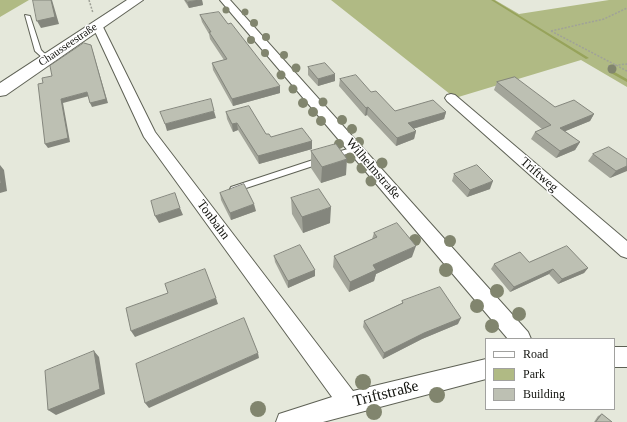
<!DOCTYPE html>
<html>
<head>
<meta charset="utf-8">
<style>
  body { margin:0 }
  #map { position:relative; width:627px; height:422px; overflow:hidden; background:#e5e8db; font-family:Georgia,serif }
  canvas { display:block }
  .legend { position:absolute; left:485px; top:338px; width:130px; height:72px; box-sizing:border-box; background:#fff; border:1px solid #a1a19f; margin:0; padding:5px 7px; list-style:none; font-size:12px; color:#13140f }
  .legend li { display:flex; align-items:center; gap:8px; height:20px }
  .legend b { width:20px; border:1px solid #a1a19f }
</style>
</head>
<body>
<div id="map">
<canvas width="627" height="422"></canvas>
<ul class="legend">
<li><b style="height:5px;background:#fff"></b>Road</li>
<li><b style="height:11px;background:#b0ba84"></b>Park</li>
<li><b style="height:11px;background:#bdc0b3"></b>Building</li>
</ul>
</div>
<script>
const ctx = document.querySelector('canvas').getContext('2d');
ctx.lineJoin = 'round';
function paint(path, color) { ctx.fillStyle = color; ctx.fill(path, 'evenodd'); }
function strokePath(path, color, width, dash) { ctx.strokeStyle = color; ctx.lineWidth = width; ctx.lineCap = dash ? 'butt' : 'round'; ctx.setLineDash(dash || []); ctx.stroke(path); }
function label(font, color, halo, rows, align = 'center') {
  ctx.font = font + ' Georgia,serif'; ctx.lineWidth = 3; ctx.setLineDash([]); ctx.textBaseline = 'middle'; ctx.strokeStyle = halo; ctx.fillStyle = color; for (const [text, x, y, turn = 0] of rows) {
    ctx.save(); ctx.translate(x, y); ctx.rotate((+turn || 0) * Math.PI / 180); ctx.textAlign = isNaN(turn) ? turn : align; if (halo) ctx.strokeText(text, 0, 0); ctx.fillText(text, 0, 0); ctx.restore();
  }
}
const green = new Path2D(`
  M0,0H29L0,17Z
  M331,0H495L519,14L609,0H627V87L581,60L455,98Z`);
const stream = new Path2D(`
  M491,0H494L589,58L586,59Z
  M609,70H611L627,79V82L609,72Z`);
const path = new Path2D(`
  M89,0L93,13
  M551,31L627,71
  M551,31L604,19L627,8
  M608,66L627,64`);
const service = new Path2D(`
  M25,15L30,16L41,50L49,58V60H45L35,51Z
  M355,147H357L359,149L357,151L333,158L329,156L330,154Z
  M319,158H325L326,160L325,162L234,192L230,189L231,187Z`);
const minor = new Path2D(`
  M220,0H230L528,332L531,339H508Z
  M97,22L102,25L155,132L353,391L486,359V379L323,422H276L279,414L332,397L144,137L92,25Z
  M451,94L455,95L627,241V258L621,256L447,101L445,98L447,95Z
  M614,347H627V367H614Z`);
const secondary = new Path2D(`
  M127,0H143L6,95L0,96V83Z`);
const trees = [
  [226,10,3.5],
  [245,12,3.5],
  [254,23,4],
  [266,37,4],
  [251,40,4],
  [265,53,4],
  [284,55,4],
  [296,68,4.5],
  [612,69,4.5],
  [281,75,4.5],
  [293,89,4.5],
  [323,102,4.5],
  [303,103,5],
  [313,112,5],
  [342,120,5],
  [321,121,5],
  [352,129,5],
  [359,142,5],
  [339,144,5],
  [350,158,5.5],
  [382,163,5.5],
  [362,168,5.5],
  [371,181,5.5],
  [415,240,6],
  [450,241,6],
  [446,270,7],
  [497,291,7],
  [477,306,7],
  [519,314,7],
  [492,326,7],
  [363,382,8],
  [437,395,8],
  [258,409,8],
  [374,412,8]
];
const wall = new Path2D(`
  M184,0H202L203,5L189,8Z
  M200,15L280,93L233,106L213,70L212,63L224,60L210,39L209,34L202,22Z
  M308,67L335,81L318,86L308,75Z
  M340,79L371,92L395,111L446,112L444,119L413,129L416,131L414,139L396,146L367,115L365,116L339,86Z
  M497,82L555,107L594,114L590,121L565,131L580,142L575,150L556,158L531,139L535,132L542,129L494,90Z
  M226,112L271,137L312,141V149L259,164L238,130L233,132L227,119Z
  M311,151L346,175L321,183L311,168Z
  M593,154L627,159V170L610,178L588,161Z
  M454,174L490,189L467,197L452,181Z
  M220,193L256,211L231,220L221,200Z
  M291,198L330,223L303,233L292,214Z
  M374,233L412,257L376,274L374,281L349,292L333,267L334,256L372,239Z
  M274,256L315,270V276L288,288L275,262Z
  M529,262L588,268L584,273L558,284L549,274L510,292L491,269L494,264Z
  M402,301L458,324L422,339L383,359L363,327L364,321L402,303Z
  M602,414L612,422H594L598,416Z`);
const shadedWall = new Path2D(`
  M51,0H52L59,24L41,28L37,21Z
  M200,0H202L203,5L189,8L187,2Z
  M91,45L108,103L92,107L90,103Z
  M335,74V81L318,86V79Z
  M280,86V93L233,106L232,99Z
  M87,92L89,96L63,103L70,142L48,148L45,144L61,99Z
  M368,107L367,115L365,116L366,108Z
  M214,111L216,118L167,131L165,124Z
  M446,112L444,119L406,131L408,123Z
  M594,114L590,121L556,135L560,128Z
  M237,123L238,130L233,132L232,124Z
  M416,131L414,139L396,146L397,138Z
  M312,141V149L259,164L258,156Z
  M580,142L575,150L556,158L560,151Z
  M347,159L346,175L321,183L322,167Z
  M0,165L4,170L7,191L0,193Z
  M627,166V171L610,178L616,171Z
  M493,181L490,189L467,197L470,190Z
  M254,204L256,211L231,220L230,213Z
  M331,207L330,223L303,233L302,217Z
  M180,208L183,215L159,223L155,216Z
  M416,246L412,257L376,274L374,281L349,292L350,282L373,265Z
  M588,268L584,273L558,284L562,279Z
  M553,269L549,274L510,292L514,287Z
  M315,270V276L288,288V281Z
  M216,298L218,304L135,337L131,331Z
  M461,318L458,324L422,339L383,359L384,353L424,333Z
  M94,351L99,357L105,394L56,415L48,410Z
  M258,353L259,358L149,408L145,403Z`);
const building = new Path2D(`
  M33,0H51L55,17L37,21Z
  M186,0H200L187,2Z
  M219,12L228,24L231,23L280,86L232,99L212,63L227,59L209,32H211L200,15Z
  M84,43L91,45L106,99L90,103L87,92L61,99L68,138L45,144L38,84L43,83L42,78L52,76L50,66Z
  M325,63L335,74L318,79L308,67Z
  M356,75L371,92L376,91L395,111L433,100L446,112L408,123L416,131L397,138L368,107L366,108L340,79Z
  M515,77L555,107L574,100L594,114L560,128L580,142L560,151L535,132L551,125L497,82Z
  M211,99L214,111L165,124L160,112Z
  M249,106L266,134H269L271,137L302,128L312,141L258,156L237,123L232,124L226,112Z
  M336,144L347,159L322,167L311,151Z
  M609,147L627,159V166L616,171L593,154Z
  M477,165L493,181L470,190L454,174Z
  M0,174L1,183L0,184Z
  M244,184L254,204L230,213L220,193Z
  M319,189L331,207L302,217L291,198Z
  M175,193L180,208L155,216L151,201Z
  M397,223L416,246L373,265L376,270L350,282L334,256L377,237L374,233Z
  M300,245L315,270L288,281L274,256Z
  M567,246L588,268L562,279L553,269L514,287L494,264L520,252L529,262Z
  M205,269L216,298L131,331L126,308L168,293L165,284Z
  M440,287L461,318L424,333L384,353L364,321L403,303L402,301Z
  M244,318L258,353L145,403L136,364Z
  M94,351L100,389L48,410L45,371Z
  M602,414L612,422H596Z`);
const farStreetnames = [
  ["Chausseestraße",68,45,-34]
];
const streetNames = [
  ["Wilhelmstraße",373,169,49],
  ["Triftweg",539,175,41],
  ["Tonbahn",213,220,53]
];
const nearStreetnames = [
  ["Triftstraße",386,394,-14]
];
paint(green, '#b0ba84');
paint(stream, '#97a35b');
strokePath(service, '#5e6155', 2);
strokePath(minor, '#5e6155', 2);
strokePath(secondary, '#5e6155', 2);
strokePath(path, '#a0a298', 1.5, [2, 1.5]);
paint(service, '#fff');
paint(minor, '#fff');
paint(secondary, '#fff');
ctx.fillStyle = '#81856e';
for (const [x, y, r] of trees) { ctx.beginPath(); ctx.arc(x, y, r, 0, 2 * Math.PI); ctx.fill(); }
paint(wall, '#a3a59a');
paint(shadedWall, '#84867d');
paint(building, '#bdc0b3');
strokePath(building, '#84867d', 1);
label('11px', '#13140f', '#fff', farStreetnames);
label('13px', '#13140f', '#fff', streetNames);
label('16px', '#13140f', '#fff', nearStreetnames);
</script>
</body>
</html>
